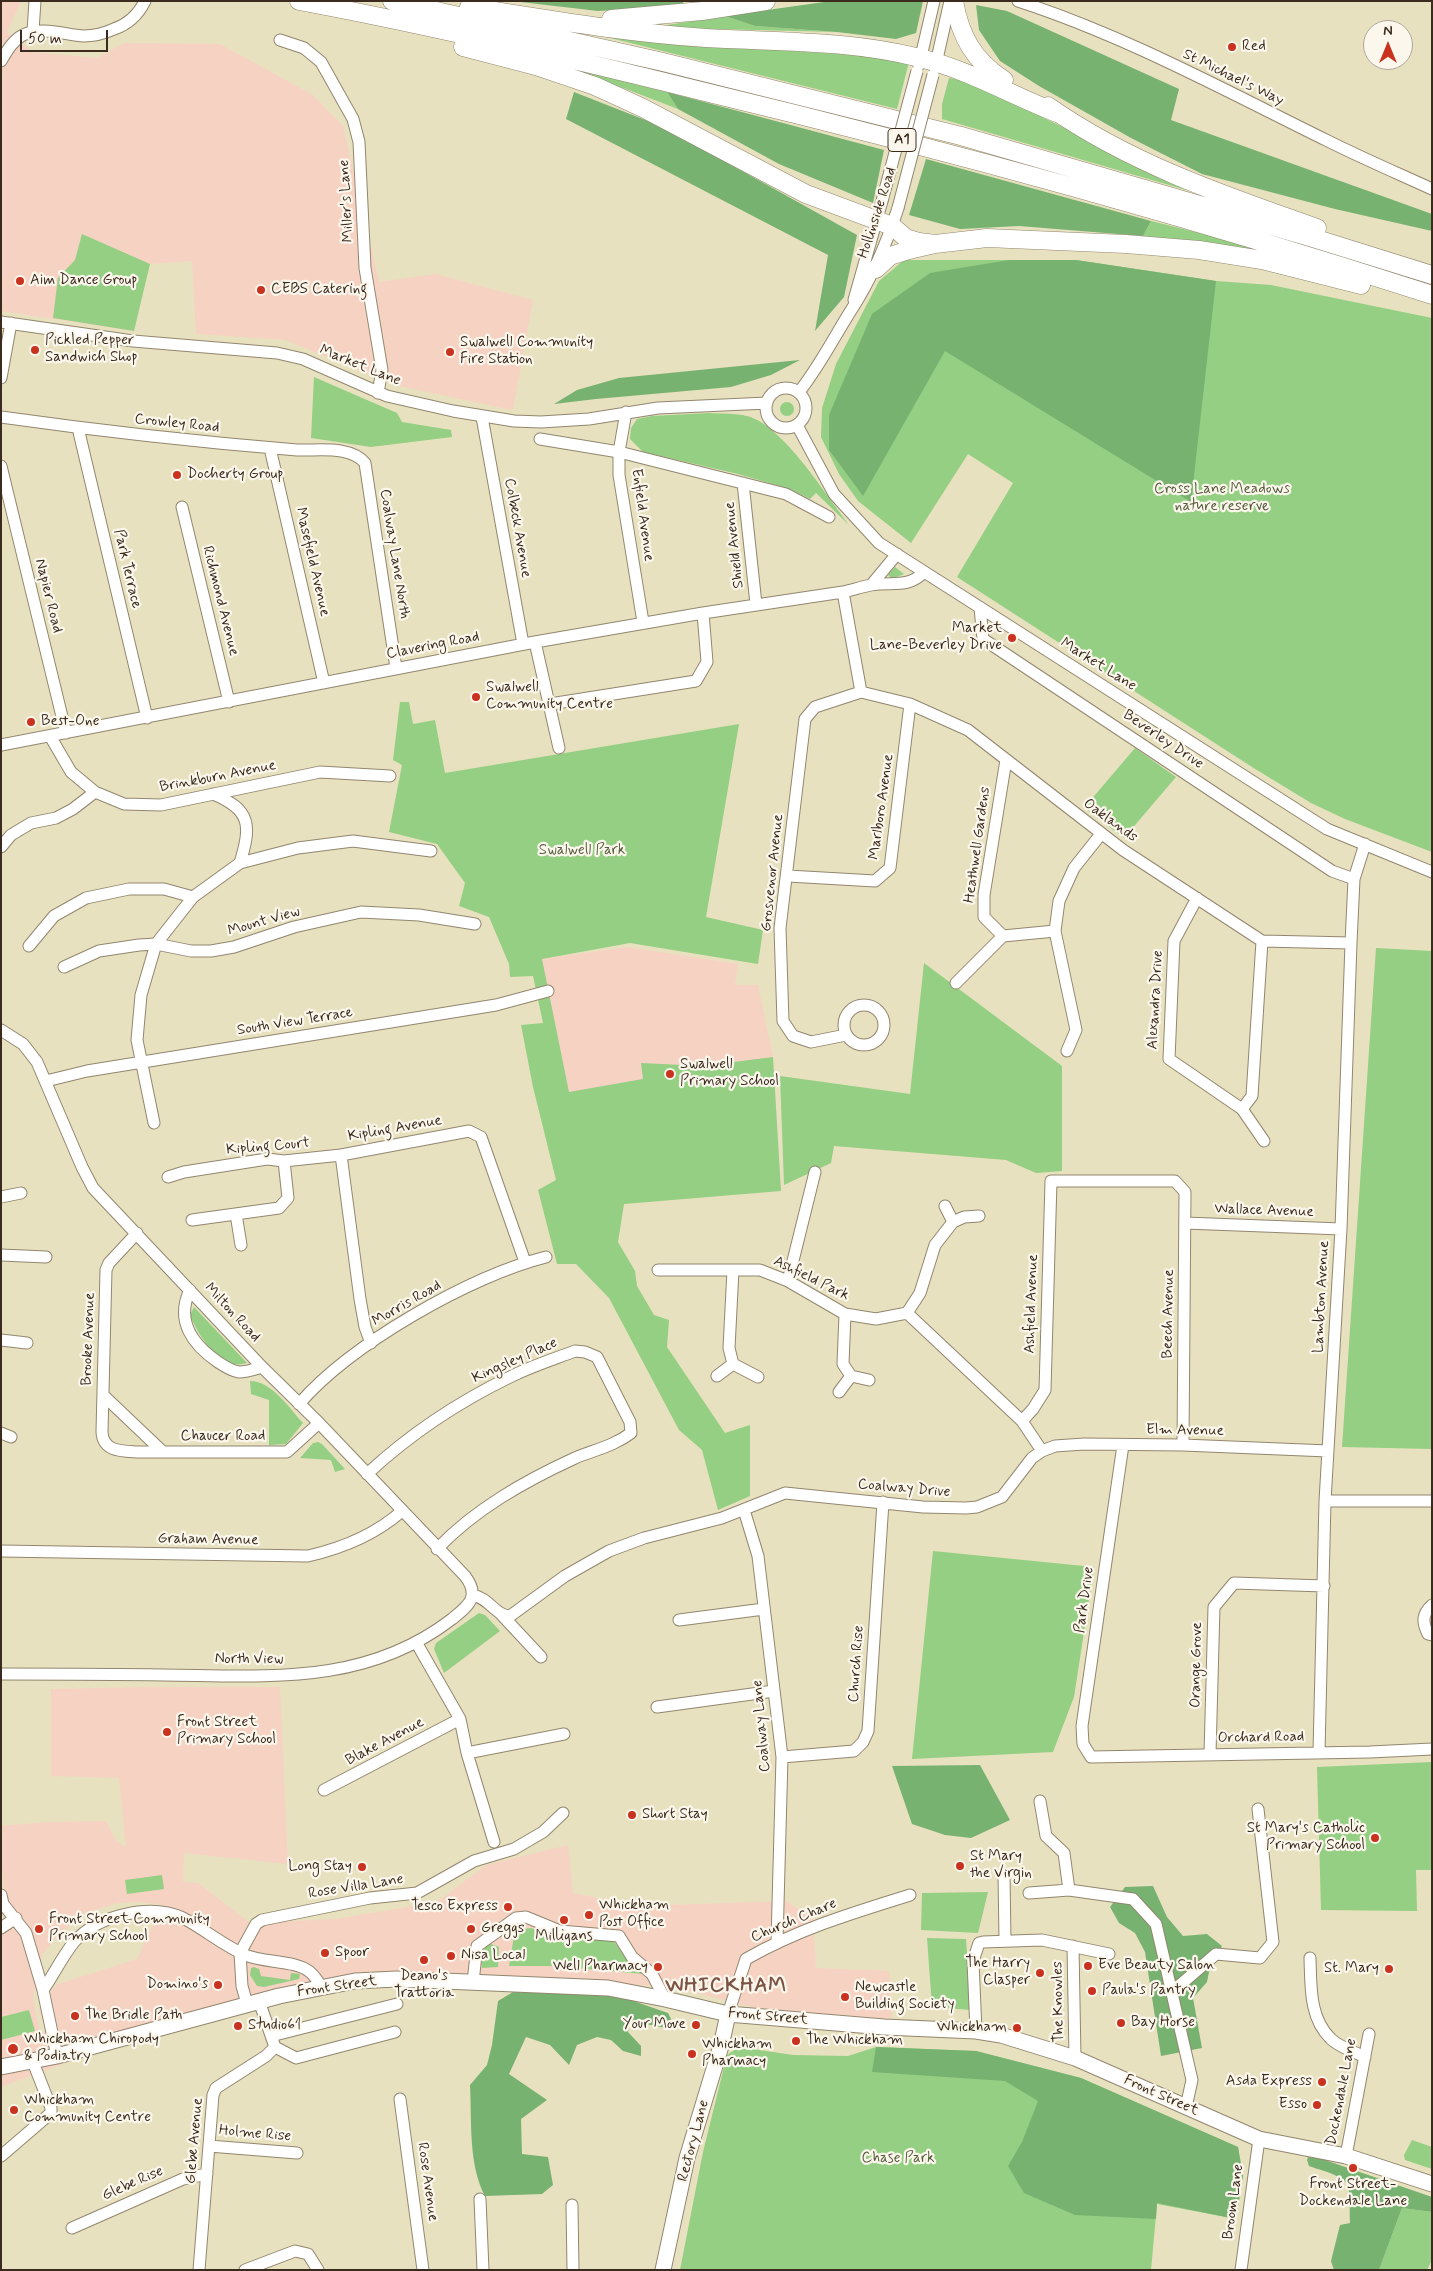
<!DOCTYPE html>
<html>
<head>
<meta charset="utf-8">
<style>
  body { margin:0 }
  #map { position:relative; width:1433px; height:2271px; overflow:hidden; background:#e8e1bf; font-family:Mynerve,sans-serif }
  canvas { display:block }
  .frame { position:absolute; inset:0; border:2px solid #3b2a1e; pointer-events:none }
  .north { position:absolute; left:1363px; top:20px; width:50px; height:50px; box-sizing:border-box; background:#fbf7ec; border:1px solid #aea59a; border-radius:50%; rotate:0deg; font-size:14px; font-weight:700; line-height:20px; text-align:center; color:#3b2a1e }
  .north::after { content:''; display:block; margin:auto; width:18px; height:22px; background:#c8321e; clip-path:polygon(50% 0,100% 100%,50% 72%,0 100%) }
  .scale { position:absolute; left:20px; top:30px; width:88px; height:22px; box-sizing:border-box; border:2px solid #3b2a1e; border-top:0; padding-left:6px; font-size:15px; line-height:18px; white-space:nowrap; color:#3b2a1e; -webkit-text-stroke:4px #fbf7ec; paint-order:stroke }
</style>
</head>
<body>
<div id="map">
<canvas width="1433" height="2271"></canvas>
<div class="frame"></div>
<div class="north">N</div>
<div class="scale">50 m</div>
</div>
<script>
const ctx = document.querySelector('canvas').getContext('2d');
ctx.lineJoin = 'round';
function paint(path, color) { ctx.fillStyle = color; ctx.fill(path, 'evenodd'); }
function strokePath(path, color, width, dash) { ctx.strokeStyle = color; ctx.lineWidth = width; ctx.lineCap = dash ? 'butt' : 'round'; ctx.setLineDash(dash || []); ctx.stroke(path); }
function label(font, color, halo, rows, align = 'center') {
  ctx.font = font + ' Mynerve,sans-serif'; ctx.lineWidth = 4.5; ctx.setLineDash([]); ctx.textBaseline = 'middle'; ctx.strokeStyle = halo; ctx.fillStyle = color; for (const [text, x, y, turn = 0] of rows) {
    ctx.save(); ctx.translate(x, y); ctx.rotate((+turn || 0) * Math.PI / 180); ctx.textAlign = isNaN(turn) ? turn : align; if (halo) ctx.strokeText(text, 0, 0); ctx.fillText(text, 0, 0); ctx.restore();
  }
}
const built = new Path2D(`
  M1,1H21L7,32L32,52L97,58L124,43L220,44L313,95L343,126L379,282L435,274L533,300L513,410L398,386L285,340L196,334L192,261L150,264L134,331L1,311Z
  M627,947L738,964L735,985H758L773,1057L781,1191L581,1159L541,959Z
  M143,1687H280L288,1864L184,1853L183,1882L198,1883L250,1923L336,1919L437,1902L486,1865L568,1845L573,1893L607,1900L667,1905L786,1901L813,1918L816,1968L889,1971L892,2019L756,2008L668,1986L370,1976L97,2051L1,2087V1933L22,1925L6,1898L1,1861V1826L46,1822L106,1821L116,1841L126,1847L119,1778L51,1776V1689ZM141,1902L162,1905L137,1959L55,1985L39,2010L46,2032L40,2033L33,1998L42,1955L60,1933L88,1912L119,1903Z`);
const green = new Path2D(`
  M725,16L755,26L837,32L674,28L667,25Z
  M594,34L729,47L870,56L909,62L897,109Z
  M581,69L667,92L678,109L626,89L580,74Z
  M949,78L972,82L1193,192L942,119V104Z
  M1151,221L1264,249L1260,254L1143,236Z
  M82,234L150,264L134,331L53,318L58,278L75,260Z
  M904,260H1076L1216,281L1271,285L1432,318V852L1345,819L1311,803L1252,767L957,577L1013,483L968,454L911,543L858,501L839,474L821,437L822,408L836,364L879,281Z
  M314,377L397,413L402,422L451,430L452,437L371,447L311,438Z
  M780 409a7 7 0 1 1 14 0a7 7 0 1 1-14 0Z
  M709,413C721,414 735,413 747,416C783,425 827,497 850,526L816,493L810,499L790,489L738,474L643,452L630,439L631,428L637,419L652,416Z
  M895,567L904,574L892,579L888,575Z
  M400,702H409L413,724L435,720L445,773L739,724L706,917L763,930L758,964L630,943L542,959L569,1092L643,1079L641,1063L702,1066L773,1057L781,1191L624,1204L618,1242L635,1271L637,1286L654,1315L669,1320L667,1347L725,1433L750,1425V1496L718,1510L702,1450L679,1430L609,1298L576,1264H557L538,1190L556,1180L533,1087L521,1025L543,1023L533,976L510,977L509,964L489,917L459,906L465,883L437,844L389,832L402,765L393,760Z
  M1135,748L1176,777L1124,838L1084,808Z
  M1376,948L1432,951V1449L1342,1447Z
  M924,963L1062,1066V1171L1036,1173L1006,1160L834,1146L831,1163L784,1185L780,1076L910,1094Z
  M194,1307L247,1363C220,1372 198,1335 190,1315Z
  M250,1381C272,1381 289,1408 303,1423L286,1444L269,1445V1400L251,1394Z
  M318,1442L322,1444L345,1469L335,1472L331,1460L300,1458L313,1443Z
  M933,1551L1094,1567L1074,1697L1053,1752L912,1759Z
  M479,1613L485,1615L500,1631L444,1673L434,1649L436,1643Z
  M1432,1762V1870H1416L1417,1911L1321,1910L1317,1767Z
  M162,1875L164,1889L127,1894L125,1880Z
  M988,1892L978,1933L921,1930L922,1893Z
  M531,1928L553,1936L612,1939L626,1957L644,1974L552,1966H509L515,1930Z
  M927,1938L966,1939L971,2010L932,2007Z
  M491,1944L499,1947L498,1967L482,1968V1948Z
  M254,1967L259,1969L261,1976L290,1980L291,1973L300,1974L299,1979L264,1987L257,1986L250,1975L251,1968Z
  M29,2010L35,2031L1,2040V2017Z
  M739,2047L793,2055L848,2056L876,2047L976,2051L1081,2078L1238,2147L1243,2176L1236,2219L1157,2204L1151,2270H680L703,2152L727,2055Z
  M1412,2140L1432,2147V2169L1405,2160L1404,2155Z
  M1402,2208L1432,2212V2260L1427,2270H1379Z`);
const forest = new Path2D(`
  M512,1H683L684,6L598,11Z
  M831,1H923L916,33L896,39L837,32L755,26L725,16Z
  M976,5L1007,11L1179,89L1171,120L1432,214V231L1335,209L1202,174L1131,138L1039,86L1000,61L979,30Z
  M574,92L663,127L857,235L844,297L815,331L828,255L566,119Z
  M667,92L884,150L873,203L779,164L678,109Z
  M926,159L1151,221L1143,236L1019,226L960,229L909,215Z
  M1009,260H1076L1216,281L1191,502L945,351L863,496L829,450V415L872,314L930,273Z
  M800,360L771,375L731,387L596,399L554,404L577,390L619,378Z
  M980,1765L1010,1820L971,1838L945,1835L912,1824L892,1766Z
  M1153,1886L1167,1917L1183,1936L1207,1934L1222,1946L1209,1972L1207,1982L1193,1998L1202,2048L1161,2056L1145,1952L1135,1933L1119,1923L1110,1907L1125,1887Z
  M513,1992L619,1996L668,2013L671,2019L666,2028L630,2021L628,2032L641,2046V2056L623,2051L611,2040L597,2037L577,2045L569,2065L550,2045L526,2037L509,2074L547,2100L521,2119L522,2154L548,2157L553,2185L542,2194L485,2196C468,2164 472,2121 470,2085L487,2065L492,2045L498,2001Z
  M876,2047L976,2051L1081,2078L1238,2147L1243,2176L1236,2219L1157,2203L1156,2219L1075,2215L1024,2193L1008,2166L1022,2142L1038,2101L1005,2081L872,2072Z
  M1308,2157L1322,2159L1432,2197V2212L1402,2208L1379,2270H1334L1331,2261L1340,2225L1350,2223C1349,2213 1351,2196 1348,2187C1345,2175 1319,2170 1309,2166L1307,2160Z`);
const minor = new Path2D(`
  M1018,1C1126,36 1226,91 1328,141C1362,158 1397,173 1432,189
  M33,31L35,1
  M280,40L304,48L321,62L353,119L359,142L365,268L382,370L378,393
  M1,61C7,51 12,41 23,35C42,26 65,35 84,36C95,36 105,33 114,29C129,24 138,15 145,1
  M919,65L934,1
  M935,68L950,1
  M854,300L882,201
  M1,322L133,341L277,353L303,359L387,396L453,411L514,421L541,422L589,419L658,408L767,403
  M1,378L11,323
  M766 408a20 20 0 1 1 40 0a20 20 0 1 1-40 0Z
  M799,392C819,367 833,339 850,312C872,278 886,246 898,208
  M626,412L619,452V475L643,622
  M1,417C100,431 198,442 297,450C318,451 350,445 365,463L396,668
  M482,417L523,644
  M797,425L834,494L879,543L1327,829L1432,872
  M78,428L147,718
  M540,439L619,452L786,494L829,517
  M270,448L324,683
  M1,466L66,733
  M743,483L756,604
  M182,507L229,702
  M872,584L897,554
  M843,592L861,692
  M980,608L983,639L1332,871L1354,879
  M535,642L559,748
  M861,692L910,704L968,730L1123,850L1262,941L1351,943
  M550,704L696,681L707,662L703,613
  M50,736L71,772L95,792L124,804L161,805L320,772L390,776
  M1,745L535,642L703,613L843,592C852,590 861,587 871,585C891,581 908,589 924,572
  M1006,760L984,895V917L1003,936L1055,931
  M213,794C252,810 251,826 240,863
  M1,847L11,835L31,823L56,818L73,809L95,792
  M788,876L875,881L890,868L910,704
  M1197,898L1174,941L1169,1059L1242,1109L1252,1096L1262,941
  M29,946L54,916L86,898L129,889H164L193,897
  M64,967L99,951L139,945L156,944L191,951H211L234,947L294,927L361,912L419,915L475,924
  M956,983L1003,936
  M844 1025a20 20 0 1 1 40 0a20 20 0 1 1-40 0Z
  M1,1030L23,1044L37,1062L82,1167L93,1188L262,1367L319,1423L465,1576C481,1597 468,1606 452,1619C365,1686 267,1676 164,1675C110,1674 56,1674 1,1674
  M846,1035L811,1042L793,1036L783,1021L780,928L805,719L815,707L861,692
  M1067,1051L1076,1030L1055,931L1059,901L1074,868L1101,834
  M46,1081L87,1071L496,1005L548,991
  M1242,1109L1264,1141
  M154,1123L137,1040L141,995L156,944L193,897L240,863L298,848L353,841L431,851
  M168,1177L184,1172L267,1159L284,1161L341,1155
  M1,1197L21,1193
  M236,1214L241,1245
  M192,1220L279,1208L288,1198L284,1161
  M953,1222L964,1217L979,1216
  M1185,1223L1341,1229
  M137,1233L109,1263L106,1270L102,1432C103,1451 120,1451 136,1452H287L319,1423
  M1,1255L46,1257
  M658,1270H760L788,1281L845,1314L876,1319L907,1313L1022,1421L1042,1451
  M733,1270L729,1348L733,1364L758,1377
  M788,1281L815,1172
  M190,1290C175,1321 193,1345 218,1362C224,1366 232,1371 239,1372C247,1372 255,1369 262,1367
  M907,1313L920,1293L935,1245L953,1222L945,1206
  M845,1314L843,1364L851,1376L869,1380
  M1,1340L27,1343
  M371,1343L365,1327L360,1299L341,1155L469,1131L481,1137L525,1262
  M717,1376L733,1364
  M839,1392L851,1376
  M103,1395L163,1452
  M299,1404C351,1344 470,1276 546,1257
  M1022,1421L1033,1409L1045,1390L1051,1181H1175L1185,1192L1183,1445
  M1,1433L11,1437
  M1123,1445L1082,1726L1083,1744L1091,1757L1370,1752L1432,1749
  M367,1474C410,1434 458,1402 512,1376C532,1366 554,1359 575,1351L585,1352L597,1357L630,1422L631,1433C614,1446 594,1450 575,1458C525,1481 475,1509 437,1549
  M1325,1501H1432
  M744,1510L758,1556L782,1757L777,1941
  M1,1551L308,1556C343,1548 375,1535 402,1511
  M472,1595C490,1598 494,1615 510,1616L565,1576L609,1551L644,1538L722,1518L785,1493L923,1507L966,1508L977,1507L1002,1497L1032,1458L1042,1451L1055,1446L1084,1444L1183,1445L1328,1451
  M1432,1605C1422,1614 1422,1622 1428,1634L1432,1635
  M500,1613L541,1657
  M679,1620L764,1609
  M416,1642L460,1719L467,1753L494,1842
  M657,1707L774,1691
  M1319,1752L1325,1501L1341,1229L1351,943L1354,879L1365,844
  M467,1753L564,1734
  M1210,1754L1214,1607L1234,1583L1324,1586
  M782,1757L854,1751L863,1742L868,1731L883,1502
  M324,1790L460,1719
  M1040,1801L1046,1836L1064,1853L1069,1890
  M1004,1874L1005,1941
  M1029,1893L1069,1890L1133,1899L1156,1924L1192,2080L1186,2107
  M1,1895L3,1904L26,1933L43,1990L57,2056
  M1,1928L16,1918
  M1073,1946L1075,2058
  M1310,1958C1311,1986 1309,2018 1331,2039C1339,2047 1355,2052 1365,2057
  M473,1982L477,1946L516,1918L526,1917L560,1931L619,1936L632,1957L652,1974L665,1999
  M43,1990C54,1974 62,1957 74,1942C98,1915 150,1903 183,1918C204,1929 223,1945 245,1955C264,1963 296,1960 310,1972C315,1976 318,1982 322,1987
  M1173,1991L1216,1954L1260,1958L1273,1942L1258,1809
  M259,2001L275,2047L296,2058L395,2032
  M247,2004L242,1986L240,1953L256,1924L262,1920L370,1898L417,1893L474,1861L514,1849L543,1832L563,1813
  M728,2014L746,1959C799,1929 852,1913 910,1895
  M976,2031L973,1961L979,1943L983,1942L1042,1940L1109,1954
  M271,2036L397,2004
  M400,2099L423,2270
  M209,2146L297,2153
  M1,2156L51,2113V2108L33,2062
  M1346,2156L1369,2034
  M480,2199L483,2270
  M572,2205L573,2270
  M72,2228L183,2179L207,2174
  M199,2270L213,2095L216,2088L266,2056L275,2047
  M245,2270L295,2251L308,2254L318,2270
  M1241,2270L1259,2139`);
const major = new Path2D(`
  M1,2067L57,2056L279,1996L355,1981L397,1979L608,1988L665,1999L728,2014L884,2027L976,2031L1001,2035L1075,2058L1259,2139L1346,2156L1432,2184
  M663,2270L687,2158L721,2046L728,2014`);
const highway = new Path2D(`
  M299,1C434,26 568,58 701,91C947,150 1191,217 1432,295
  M392,1L663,62L961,136L1310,237L1432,275
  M954,1C960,36 974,61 1004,80
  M469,7C547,19 627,33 706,38C777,42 850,40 920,58C969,70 1011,95 1057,113
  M611,19L702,11L766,1
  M463,47L536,66L595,86L643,108L806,194L892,226L906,238L919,242L935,244
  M1048,106C1129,163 1225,196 1317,228
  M876,269L890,256L909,250L935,244L987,238L1126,244L1199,250L1262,260L1361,285`);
const minorBridge = new Path2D(`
  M882,201L917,71
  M898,208L933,75`);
const markers = [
  [1232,47,5,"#c8321e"],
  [20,281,5,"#c8321e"],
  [261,290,5,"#c8321e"],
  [35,350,5,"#c8321e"],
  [450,352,5,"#c8321e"],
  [177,475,5,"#c8321e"],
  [1012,638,5,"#c8321e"],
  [476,697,5,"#c8321e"],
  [31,722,5,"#c8321e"],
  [670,1074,5,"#c8321e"],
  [167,1732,5,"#c8321e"],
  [632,1815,5,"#c8321e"],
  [1375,1838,5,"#c8321e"],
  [960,1866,5,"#c8321e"],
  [362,1867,5,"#c8321e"],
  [508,1907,5,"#c8321e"],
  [589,1915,5,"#c8321e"],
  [564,1920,5,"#c8321e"],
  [39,1929,5,"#c8321e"],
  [471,1929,5,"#c8321e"],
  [325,1953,5,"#c8321e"],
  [451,1956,5,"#c8321e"],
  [424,1960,5,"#c8321e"],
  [1088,1966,5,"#c8321e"],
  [658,1967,5,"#c8321e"],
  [1389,1969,5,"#c8321e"],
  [1040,1973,5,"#c8321e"],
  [218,1985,5,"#c8321e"],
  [1092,1991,5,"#c8321e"],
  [845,1997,5,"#c8321e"],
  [75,2016,5,"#c8321e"],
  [1121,2023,5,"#c8321e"],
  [696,2025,5,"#c8321e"],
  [238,2026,5,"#c8321e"],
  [1017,2028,5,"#c8321e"],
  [796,2041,5,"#c8321e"],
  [13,2049,6,"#c8321e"],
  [692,2054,5,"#c8321e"],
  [1322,2082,5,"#c8321e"],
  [1317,2105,5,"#c8321e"],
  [14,2110,5,"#c8321e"],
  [1353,2168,5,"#c8321e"]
];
const shields = [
  [902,140,28]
];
const shieldNames = [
  ["A1",902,140]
];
const poiNames = [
  ["Red",1242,47],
  ["Aim Dance Group",30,281],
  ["CEBS Catering",271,290],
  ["Pickled Pepper",45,341],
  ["Sandwich Shop",45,358],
  ["Swalwell Community",460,343],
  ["Fire Station",460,360],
  ["Docherty Group",187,475],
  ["Market",1002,629,"right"],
  ["Lane-Beverley Drive",1002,646,"right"],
  ["Swalwell",486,688],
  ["Community Centre",486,705],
  ["Best-One",41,722],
  ["Swalwell",680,1065],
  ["Primary School",680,1082],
  ["Front Street",177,1723],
  ["Primary School",177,1740],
  ["Short Stay",642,1815],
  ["St Mary's Catholic",1365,1829,"right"],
  ["Primary School",1365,1846,"right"],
  ["St Mary",970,1857],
  ["the Virgin",970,1874],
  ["Long Stay",352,1867,"right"],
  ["Whickham",599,1906],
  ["Post Office",599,1923],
  ["Tesco Express",498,1907,"right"],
  ["Front Street Community",49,1920],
  ["Primary School",49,1937],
  ["Greggs",481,1929],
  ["Milligans",564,1937,"center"],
  ["Spoor",335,1953],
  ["Nisa Local",461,1956],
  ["The Harry",1030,1964,"right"],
  ["Clasper",1030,1981,"right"],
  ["Eve Beauty Salon",1098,1966],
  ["Well Pharmacy",648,1967,"right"],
  ["St. Mary",1379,1969,"right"],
  ["Deano's",424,1977,"center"],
  ["Trattoria",424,1994,"center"],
  ["Domino's",208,1985,"right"],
  ["Newcastle",855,1988],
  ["Building Society",855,2005],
  ["Paula's Pantry",1102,1991],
  ["The Bridle Path",85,2016],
  ["Bay Horse",1131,2023],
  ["Your Move",686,2025,"right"],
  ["Studio61",248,2026],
  ["Whickham",1007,2028,"right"],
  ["Whickham Chiropody",24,2040],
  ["& Podiatry",24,2057],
  ["The Whickham",806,2041],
  ["Whickham",702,2045],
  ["Pharmacy",702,2062],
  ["Asda Express",1312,2082,"right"],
  ["Whickham",24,2101],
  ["Community Centre",24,2118],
  ["Esso",1307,2105,"right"],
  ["Front Street-",1353,2185,"center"],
  ["Dockendale Lane",1353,2202,"center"]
];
const streetNames = [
  ["St Michael's Way",1233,78,26],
  ["Miller's Lane",347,201,-93],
  ["Hollinside Road",878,213,-72],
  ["Market Lane",360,366,22],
  ["Crowley Road",177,424,6],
  ["Enfield Avenue",642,515,82],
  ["Colbeck Avenue",517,528,80],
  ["Shield Avenue",735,545,-96],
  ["Coalway Lane North",394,554,81],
  ["Masefield Avenue",312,562,77],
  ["Park Terrace",127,569,77],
  ["Napier Road",48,596,76],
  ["Richmond Avenue",220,601,76],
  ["Clavering Road",433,646,-11],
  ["Market Lane",1098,665,32],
  ["Beverley Drive",1163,740,34],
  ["Brinkburn Avenue",218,777,-11],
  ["Marlboro Avenue",882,807,-82],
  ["Oaklands",1110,821,36],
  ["Heathwell Gardens",978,845,-82],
  ["Grosvenor Avenue",773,873,-84],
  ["Mount View",264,922,-16],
  ["Alexandra Drive",1156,1000,-87],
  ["South View Terrace",295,1022,-9],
  ["Kipling Avenue",395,1129,-10],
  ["Kipling Court",268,1147,-5],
  ["Wallace Avenue",1264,1211,2],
  ["Ashfield Park",811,1279,26],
  ["Lambton Avenue",1322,1297,-87],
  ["Morris Road",407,1304,-30],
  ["Ashfield Avenue",1032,1304,-88],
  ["Milton Road",232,1313,47],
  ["Beech Avenue",1169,1314,-89],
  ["Brooke Avenue",89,1339,-88],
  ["Kingsley Place",515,1361,-24],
  ["Elm Avenue",1185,1431,1],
  ["Chaucer Road",223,1437],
  ["Coalway Drive",904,1489,5],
  ["Graham Avenue",208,1540,1],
  ["Park Drive",1085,1600,-82],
  ["North View",249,1660],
  ["Church Rise",857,1664,-86],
  ["Orange Grove",1197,1665,-89],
  ["Coalway Lane",762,1726,-95],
  ["Orchard Road",1261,1738,-1],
  ["Blake Avenue",385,1742,-28],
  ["Rose Villa Lane",356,1887,-9],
  ["Church Chare",794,1921,-23],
  ["Front Street",337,1987,-8],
  ["The Knowles",1059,2002,-91],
  ["Front Street",768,2017,5],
  ["Dockendale Lane",1342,2092,-79],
  ["Front Street",1161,2096,24],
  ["Holme Rise",255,2134,5],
  ["Glebe Avenue",195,2141,-85],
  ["Rectory Lane",694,2141,-75],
  ["Rose Avenue",427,2182,82],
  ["Glebe Rise",133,2184,-24],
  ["Broom Lane",1234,2202,-82]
];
const parkNames = [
  ["Cross Lane Meadows",1222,490],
  ["nature reserve",1222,507],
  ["Swalwell Park",582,851],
  ["Chase Park",898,2159]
];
const districtNames = [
  ["WHICKHAM",726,1987]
];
paint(built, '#f6d2c3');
paint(green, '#94cf83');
paint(forest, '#77b271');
strokePath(minor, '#92866e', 13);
strokePath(major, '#92866e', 17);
strokePath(highway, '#92866e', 19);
strokePath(minor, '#fff', 11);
strokePath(major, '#fff', 15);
strokePath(highway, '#fff', 18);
strokePath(minorBridge, '#92866e', 13, []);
strokePath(minorBridge, '#fff', 11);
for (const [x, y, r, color] of markers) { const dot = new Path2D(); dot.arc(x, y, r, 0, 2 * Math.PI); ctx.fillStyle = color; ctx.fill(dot); strokePath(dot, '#fbf7ec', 2); }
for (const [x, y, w] of shields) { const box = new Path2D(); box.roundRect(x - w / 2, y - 11.5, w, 23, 4); ctx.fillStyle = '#fbf7ec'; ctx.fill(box); strokePath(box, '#3b2a1e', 1); }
label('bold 14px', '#3b2a1e', null, shieldNames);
label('15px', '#3b2a1e', '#fbf7ec', poiNames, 'left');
label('15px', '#3b2a1e', '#fbf7ec', streetNames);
label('15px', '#565c3c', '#fbf7ec', parkNames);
ctx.letterSpacing = '1px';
label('bold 20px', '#7b5445', '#fbf7ec', districtNames);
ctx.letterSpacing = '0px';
</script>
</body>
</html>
